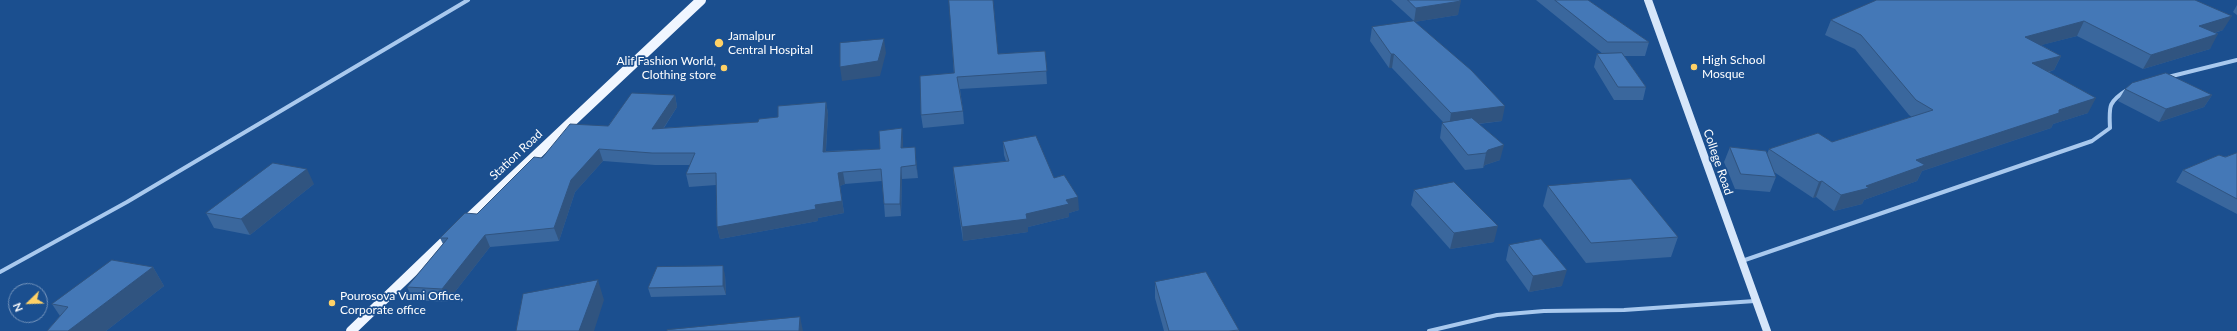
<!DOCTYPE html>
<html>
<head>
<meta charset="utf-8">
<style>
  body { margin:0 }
  #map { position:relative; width:2237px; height:331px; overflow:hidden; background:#1b4f8f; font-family:Lato,sans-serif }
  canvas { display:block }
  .north { position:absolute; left:8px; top:283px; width:40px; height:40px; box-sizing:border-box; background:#1b4f8f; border:1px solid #7695bc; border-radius:50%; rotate:247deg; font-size:11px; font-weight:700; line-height:16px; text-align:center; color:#fff }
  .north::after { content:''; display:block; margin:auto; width:14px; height:18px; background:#ffd166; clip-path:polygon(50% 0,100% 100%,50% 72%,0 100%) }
</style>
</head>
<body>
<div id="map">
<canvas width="2237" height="331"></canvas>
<div class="north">N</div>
</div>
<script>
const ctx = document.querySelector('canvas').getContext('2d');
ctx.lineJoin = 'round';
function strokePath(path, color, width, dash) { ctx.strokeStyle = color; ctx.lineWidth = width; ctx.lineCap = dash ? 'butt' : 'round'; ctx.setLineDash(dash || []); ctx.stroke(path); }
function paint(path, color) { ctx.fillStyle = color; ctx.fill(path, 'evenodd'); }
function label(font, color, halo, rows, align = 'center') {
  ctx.font = font + ' Lato,sans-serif'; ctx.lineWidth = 3.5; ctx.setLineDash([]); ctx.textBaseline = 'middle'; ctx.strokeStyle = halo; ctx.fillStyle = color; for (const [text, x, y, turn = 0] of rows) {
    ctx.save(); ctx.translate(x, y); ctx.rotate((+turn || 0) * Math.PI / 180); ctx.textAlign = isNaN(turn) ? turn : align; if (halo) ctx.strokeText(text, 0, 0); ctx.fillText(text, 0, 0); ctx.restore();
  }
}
const street = new Path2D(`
  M2168,77L2237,60
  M1742,261L2092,141L2110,128C2109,106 2108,102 2127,90
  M0,272L127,202L468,0
  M1429,331L1497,315L1544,311L1624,310L1755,301`);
const secondary = new Path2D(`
  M1648,0L1767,331`);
const primary = new Path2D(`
  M465,222L701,0
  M351,331L452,234`);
const wall = new Path2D(`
  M1391,0H1459L1458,15L1414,22L1502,121L1479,124L1500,160L1485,165L1483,168L1465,170L1440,138L1442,123H1444L1392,68H1389L1370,41L1372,27L1414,21Z
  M1536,0H1588L1649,42L1645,56H1624L1646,87L1643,100H1614L1594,67L1597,54H1603Z
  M1877,0L2223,30L2215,33L2210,49L2143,69L2077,36L2041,45L2061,56L2054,70L2049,72L2088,113L2053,124L2051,128L1922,171L1917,181L1864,200L1862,204L1834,211L1816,197L1813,198L1774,172L1776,177L1770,192L1735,189L1724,162L1730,147L1767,154L1769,149L1832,142L1912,117L1909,115L1855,49L1825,35L1831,20Z
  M2237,5V15L2233,12Z
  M1045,51L1047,84L960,89L963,111L964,124L923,128L921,115L954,73L998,54Z
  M2125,89L2212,95L2204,107L2159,122L2118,101Z
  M675,95L677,107L664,128L758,122L778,117L826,102L828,114L826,151L880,149L903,140V148L916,159L918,178L902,179L901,216L885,217L884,204L882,181L845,184L840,186L844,213L818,218V221L720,239L717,227L716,185L689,187L686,174L690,165H655L603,161L575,192L559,241L490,247L447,302L413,300L407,287L443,244L440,238L477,214L542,158Z
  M1003,142L1054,178L1079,210L1069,213V217L1028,227V232L963,241L954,180L953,167L1006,161L1004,155Z
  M2237,153V214L2176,182L2183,170Z
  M314,184L250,235L214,228L206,213Z
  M1548,186L1678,237L1671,257L1586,263L1543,206Z
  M1414,190L1494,242L1450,249L1411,205Z
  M1509,245L1562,286L1529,292L1506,260Z
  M153,267L164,286L106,331H47L60,316L52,304Z
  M725,275L726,295L651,297L648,288Z
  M1155,282L1239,330V331H1164L1155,298Z`);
const shadedWall = new Path2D(`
  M1461,1L1458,15L1414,22L1416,8Z
  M2232,16L2223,30L2191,40L2199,26Z
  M2084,21L2077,36L2018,51L2025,37Z
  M2218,34L2210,49L2143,69L2151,55Z
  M884,39L886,53L880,76L842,81L840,67Z
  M1391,54H1394L1392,68H1389Z
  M2061,56L2054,70L2025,78L2032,63Z
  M675,95L677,107L655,141L652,129Z
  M2212,95L2204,107L2159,122L2166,109Z
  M2096,98L2088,113L2053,124L2051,128L1922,171L1917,181L1864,200L1862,204L1834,211L1841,195L1866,186L1916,160L2059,110Z
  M826,102L828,114L825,164L823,152Z
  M1505,106L1502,121L1449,127L1451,113Z
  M902,128L903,140V160L901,148Z
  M1504,145L1500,160L1485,165L1483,168L1486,153L1488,150Z
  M915,147L916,159L918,178L916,165Z
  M599,149L603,161L575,192L559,241L554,228L571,180Z
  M901,167L902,179L901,216L900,204Z
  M307,169L314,184L250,235L241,219Z
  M843,172L845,184L840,186L844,213L818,218V221L720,239L717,227L815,205L838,173Z
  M1822,181L1816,197L1813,198L1819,182Z
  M1078,197L1079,210L1069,213V217L1028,227V232L963,241L962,227L1026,214L1066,200Z
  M1498,226L1494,242L1450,249L1454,233Z
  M485,235L490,247L447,302L442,289Z
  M723,266L725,275L726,295L723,286Z
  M153,267L164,286L106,331H68Z
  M1567,270L1562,286L1529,292L1533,276Z
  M598,280L604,300L594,331H579Z
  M800,317L803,331H799Z`);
const building = new Path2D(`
  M949,0H993L998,54L1045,51L1047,71L957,77L963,111L921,115L920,76L954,73Z
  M1408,0H1459L1461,1L1416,8Z
  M1555,0H1588L1649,42H1608Z
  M1877,0H2195L2232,16L2199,26L2218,34L2151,55L2084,21L2025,37L2061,56L2032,63L2096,98L2059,110V113L1916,160L1925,165L1866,186L1869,188L1841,195L1822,181L1819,182L1769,149L1818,133L1832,142L1933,110L1916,100L1861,35L1831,20Z
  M1414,21L1471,70L1505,106L1451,113L1394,54H1391L1372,27Z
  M884,39L878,61L840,67V43Z
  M1622,53L1646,87H1618L1597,54Z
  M2166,73L2212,95L2166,109L2125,89L2132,83Z
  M632,93L675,95L652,129L758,122L759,119L778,117V106L826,102L823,152L880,149L879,131L902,128L901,148L915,147L916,165L901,167L900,204H884L881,169L843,172L838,173L842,201L815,205L816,209L717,227L716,173L686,174L695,153H652L599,149L571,180L554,228L485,235L442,289L407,287L448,238H440L465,213L477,214L534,157L542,158L570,124L608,126Z
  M1472,118L1504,145L1488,150L1486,153L1468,155L1442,123Z
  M1036,136L1054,178L1064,175L1078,197L1066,200L1069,204L1026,214L1027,219L962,227L953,167L1009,161L1003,142Z
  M1730,147L1766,151L1776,177L1741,174Z
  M2237,153V199L2183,170L2219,155L2225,157Z
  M273,163L307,169L241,219L206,213Z
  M1631,179L1678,237L1591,243L1548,186Z
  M1454,182L1498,226L1454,233L1414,190Z
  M1541,239L1567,270L1533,276L1509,245Z
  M112,260L153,267L68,331H47L68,307L52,304Z
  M723,266V286L648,288L657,267Z
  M1206,272L1239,330L1229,331H1169L1155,282Z
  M598,280L579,331H516L523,294Z
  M800,317L799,331H667V330Z`);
const markers = [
  [719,43,5,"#ffd166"],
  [1694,67,4,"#ffd166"],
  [724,68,4,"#ffd166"],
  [332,303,4,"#ffd166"]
];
const poiNames = [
  ["Jamalpur",728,36],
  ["Central Hospital",728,50],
  ["High School",1702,60],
  ["Mosque",1702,74],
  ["Alif Fashion World,",716,61,"right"],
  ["Clothing store",716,75,"right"],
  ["Pourosova Vumi Office,",340,296],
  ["Corporate office",340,310]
];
const streetNames = [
  ["Station Road",516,155,-43],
  ["College Road",1718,162,71]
];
strokePath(street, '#a9c9ee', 4);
strokePath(secondary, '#d6e6fa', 8);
strokePath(primary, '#f0f6ff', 10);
paint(wall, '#3a679d');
paint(shadedWall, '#305480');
paint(building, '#4478b7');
strokePath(building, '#305480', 1);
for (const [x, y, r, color] of markers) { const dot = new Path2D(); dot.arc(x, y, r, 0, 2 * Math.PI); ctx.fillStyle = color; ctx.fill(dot); strokePath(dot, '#1b4f8f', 1.5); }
label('12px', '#fff', '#1b4f8f', poiNames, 'left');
label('12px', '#fff', '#1b4f8f', streetNames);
</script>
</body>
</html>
